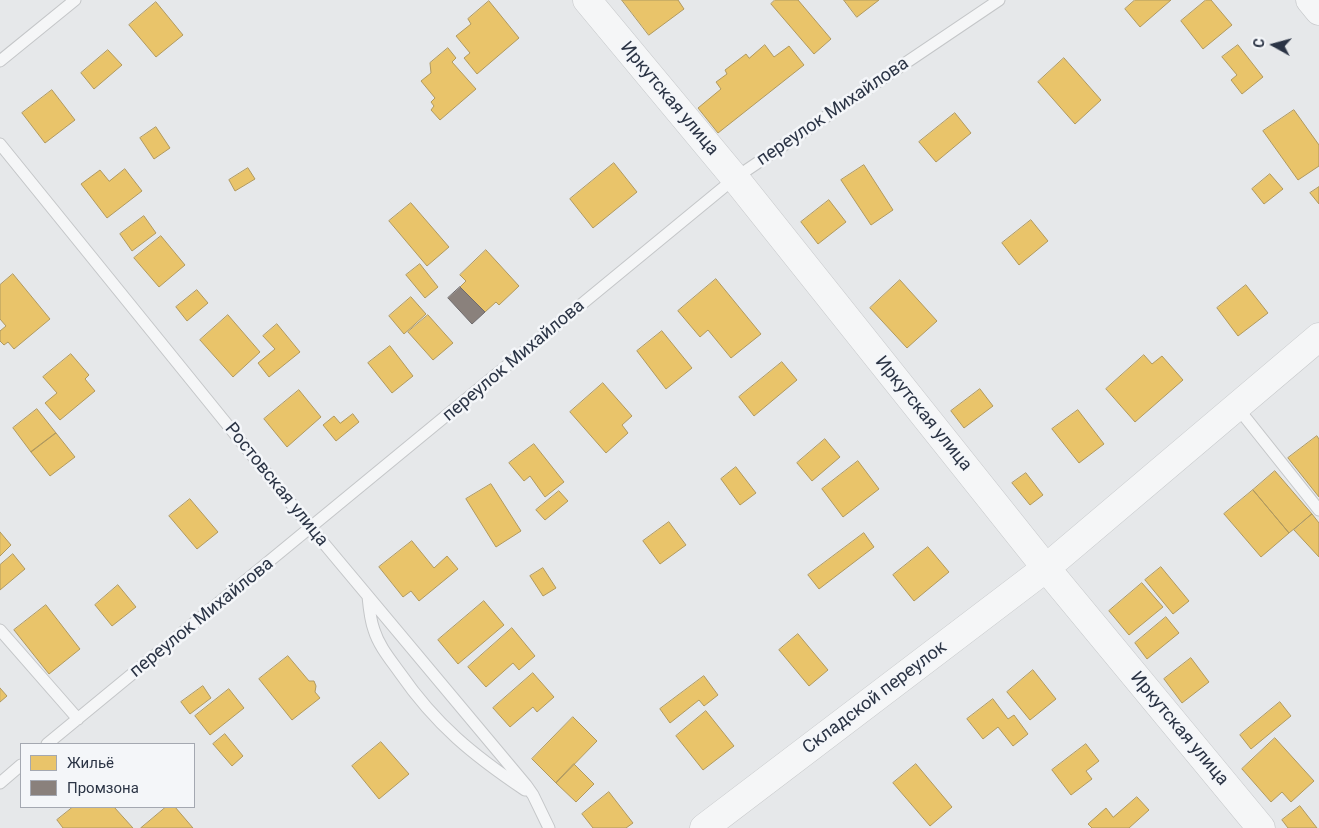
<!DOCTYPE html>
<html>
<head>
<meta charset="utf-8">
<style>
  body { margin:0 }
  #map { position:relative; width:1319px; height:828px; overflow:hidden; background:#e6e8ea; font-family:Roboto,sans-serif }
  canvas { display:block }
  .legend { position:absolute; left:20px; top:743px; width:175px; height:65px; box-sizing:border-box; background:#f4f6f9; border:1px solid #a4a8b1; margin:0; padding:6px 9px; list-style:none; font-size:15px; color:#2b3445 }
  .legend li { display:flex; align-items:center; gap:10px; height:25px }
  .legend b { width:25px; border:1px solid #a4a8b1 }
  .north { position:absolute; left:1249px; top:20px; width:50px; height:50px; -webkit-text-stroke:4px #f4f6f9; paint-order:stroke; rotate:277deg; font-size:14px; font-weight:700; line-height:20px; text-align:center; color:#2b3445 }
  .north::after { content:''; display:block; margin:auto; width:18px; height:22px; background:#2b3445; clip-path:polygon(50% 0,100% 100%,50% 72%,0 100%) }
</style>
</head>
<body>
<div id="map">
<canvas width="1319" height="828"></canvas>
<ul class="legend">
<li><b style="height:14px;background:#e9c46a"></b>Жильё</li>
<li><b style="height:14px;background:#8a817c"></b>Промзона</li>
</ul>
<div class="north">С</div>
</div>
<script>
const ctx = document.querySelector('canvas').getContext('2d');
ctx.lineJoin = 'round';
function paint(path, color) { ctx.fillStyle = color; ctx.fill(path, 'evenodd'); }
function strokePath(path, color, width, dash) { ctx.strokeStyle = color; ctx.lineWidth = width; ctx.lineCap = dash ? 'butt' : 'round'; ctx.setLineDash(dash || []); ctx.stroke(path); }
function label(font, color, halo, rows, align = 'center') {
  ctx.font = font + ' Roboto,sans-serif'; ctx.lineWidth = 5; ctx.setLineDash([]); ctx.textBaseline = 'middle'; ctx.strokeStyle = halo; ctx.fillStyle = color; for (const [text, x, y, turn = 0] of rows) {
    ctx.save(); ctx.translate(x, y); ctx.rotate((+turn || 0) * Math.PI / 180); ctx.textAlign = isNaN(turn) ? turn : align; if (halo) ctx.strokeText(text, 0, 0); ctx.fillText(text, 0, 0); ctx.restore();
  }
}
const homes = new Path2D(`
  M622,0H678L684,9L649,35Z
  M775,0H798L831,39L814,54L771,4Z
  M844,0H879L857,17Z
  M1135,0H1171L1140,27L1125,9Z
  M1206,0H1211L1232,25L1203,49L1181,21Z
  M489,1L519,38L477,74L464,58L470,53L456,36L471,24L468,19Z
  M156,2L183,35L156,57L129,25Z
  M765,45L774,57L789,46L804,65L718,133L698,108L721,89L716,82L727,74L725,70L746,54L749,58Z
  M1238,45L1263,77L1242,94L1231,80L1237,75L1222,57Z
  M448,48L456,58L452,62L476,89L440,120L431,110L434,106L431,102L435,98L421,81L431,73L430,63Z
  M108,50L122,65L94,89L81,73Z
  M1064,58L1101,100L1075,124L1038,82Z
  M52,90L75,120L45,143L22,113Z
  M1294,110L1319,145V166L1298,180L1263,131Z
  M955,113L971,133L936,162L919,142Z
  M156,127L170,148L154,159L140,138Z
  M614,163L637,192L593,228L570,199Z
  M864,165L893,210L871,225L841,180Z
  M248,168L255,179L235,191L229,180Z
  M125,169L142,191L107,218L81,184L100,170L109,181Z
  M1270,174L1283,189L1264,204L1252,189Z
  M1319,187V204L1310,193Z
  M829,200L846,222L818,244L801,222Z
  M411,203L449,247L427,266L389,221Z
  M144,216L156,233L132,251L120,234Z
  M1031,220L1048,241L1019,265L1002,243Z
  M161,236L185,265L159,287L134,258Z
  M486,250L519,286L499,305L496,302L485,312L460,287L466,281L460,275Z
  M420,264L438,287L425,298L406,275Z
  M13,274L50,319L14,349L8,342L4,345L0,341V331L6,326L0,319V285Z
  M716,279L761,334L731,358L708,330L700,337L678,311Z
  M900,280L937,321L907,348L870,308Z
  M1246,285L1268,313L1238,336L1217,308Z
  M197,290L208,303L187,321L176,307Z
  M411,297L426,314L404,334L389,316Z
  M228,315L260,352L233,377L200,340Z
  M428,315L453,343L433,360L408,332Z
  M277,324L300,352L269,377L258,363L275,349L263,336Z
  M662,331L692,368L666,389L637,351Z
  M390,346L413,376L392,393L368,363Z
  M71,354L89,375L85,379L95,391L60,420L45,403L57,393L43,377Z
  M1144,355L1152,364L1162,356L1183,380L1135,422L1106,389Z
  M782,362L797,380L754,416L739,397Z
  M603,383L632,416L622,425L628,433L606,453L570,412Z
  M980,389L993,406L964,428L951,411Z
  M299,390L321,417L287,447L264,419Z
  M37,409L56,433L31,452L13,428Z
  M1078,410L1104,444L1079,463L1052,429Z
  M353,414L359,422L336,441L323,425L334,416L340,423Z
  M56,433L75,457L50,476L31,452Z
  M1317,436L1319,439V497L1288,458Z
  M825,439L840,457L812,481L797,463Z
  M534,444L564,482L545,497L530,476L524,481L509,463Z
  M858,461L879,489L843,517L822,489Z
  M736,467L756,493L740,505L721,479Z
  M1275,471L1312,514L1289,533L1253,490Z
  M1026,473L1043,495L1030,505L1012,483Z
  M491,484L521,531L496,547L466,499Z
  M1253,490L1289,533L1261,557L1224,514Z
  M559,491L568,501L545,520L536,510Z
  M190,499L218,532L197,549L169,516Z
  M1312,514L1319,523V557L1294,530Z
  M669,522L686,545L660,564L643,541Z
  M0,532L11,545L0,556Z
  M864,533L874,547L819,589L808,575Z
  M412,541L434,568L447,556L458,569L419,601L411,591L403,597L379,567Z
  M928,547L949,572L914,601L893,575Z
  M13,554L25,569L0,590V565Z
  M1161,567L1189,601L1173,614L1145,580Z
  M543,568L556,588L543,596L530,576Z
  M1142,583L1163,607L1129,635L1109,611Z
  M118,585L136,607L112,626L95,605Z
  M484,601L504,625L458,664L438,640Z
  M46,605L80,649L49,674L14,630Z
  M1166,617L1179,633L1147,659L1135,643Z
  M512,628L535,656L519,670L513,663L486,687L468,667Z
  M798,634L828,670L809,686L779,650Z
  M288,656L309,681H314L316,686L315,692L320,698L292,720L259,679Z
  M1191,658L1209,682L1182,703L1164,679Z
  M1033,670L1056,699L1030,720L1007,692Z
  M533,673L554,697L537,712L533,707L510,727L493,708Z
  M704,676L718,695L704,706L699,700L670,723L660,709Z
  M203,686L211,698L190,714L181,702Z
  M0,688L7,696L0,702Z
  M229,689L244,708L210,735L195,716Z
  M993,699L1008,719L1014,715L1028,734L1013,746L998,727L983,739L967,719Z
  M1280,702L1291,716L1251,749L1240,735Z
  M706,711L734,746L703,770L676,736Z
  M573,717L597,741L556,783L532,759Z
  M225,734L243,756L232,766L213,744Z
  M1275,738L1314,781L1291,802L1282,792L1271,802L1242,769Z
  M381,742L409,774L379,799L352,766Z
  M1086,744L1099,761L1086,771L1092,779L1071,795L1052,770Z
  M574,764L594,784L576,802L556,783Z
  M916,764L952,807L930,826L893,783Z
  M609,792L633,823L626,828H593L582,814Z
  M1137,797L1149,810L1129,828H1092L1088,824L1106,808L1113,817Z
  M1300,806L1317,828H1288L1282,820Z
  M73,807H114L133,828H63L57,820Z
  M166,807H175L193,828H141Z`);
const industry = new Path2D(`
  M460,287L485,312L472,324L448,298Z`);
const service = new Path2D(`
  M0,61L75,0
  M0,144L311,528L526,785L533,795L549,828
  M1237,407L1319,510
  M368,596C369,607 370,619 374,630C379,646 390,659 400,673C436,725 473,755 525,790
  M0,630L78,719
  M47,744L735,178L999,0
  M0,783L21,765`);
const tertiary = new Path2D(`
  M587,0L735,178L1046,568L1261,828
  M1310,0L1319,11
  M704,828L1046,568L1319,337`);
const streetNames = [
  ["Иркутская улица",669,99,50],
  ["переулок Михайлова",833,112,-34],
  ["переулок Михайлова",514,361,-40],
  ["Иркутская улица",923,414,51],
  ["Ростовская улица",276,485,51],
  ["переулок Михайлова",202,618,-39],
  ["Складской переулок",875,698,-37],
  ["Иркутская улица",1179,729,50]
];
paint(homes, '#e9c46a');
strokePath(homes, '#b0995f', 1);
paint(industry, '#8a817c');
strokePath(industry, '#6e6a6c', 1);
strokePath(service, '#c4c6c8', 13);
strokePath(tertiary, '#c4c6c8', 29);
strokePath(service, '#f5f6f7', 11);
strokePath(tertiary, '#f5f6f7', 28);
label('18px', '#2b3445', '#f4f6f9', streetNames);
</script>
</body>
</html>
